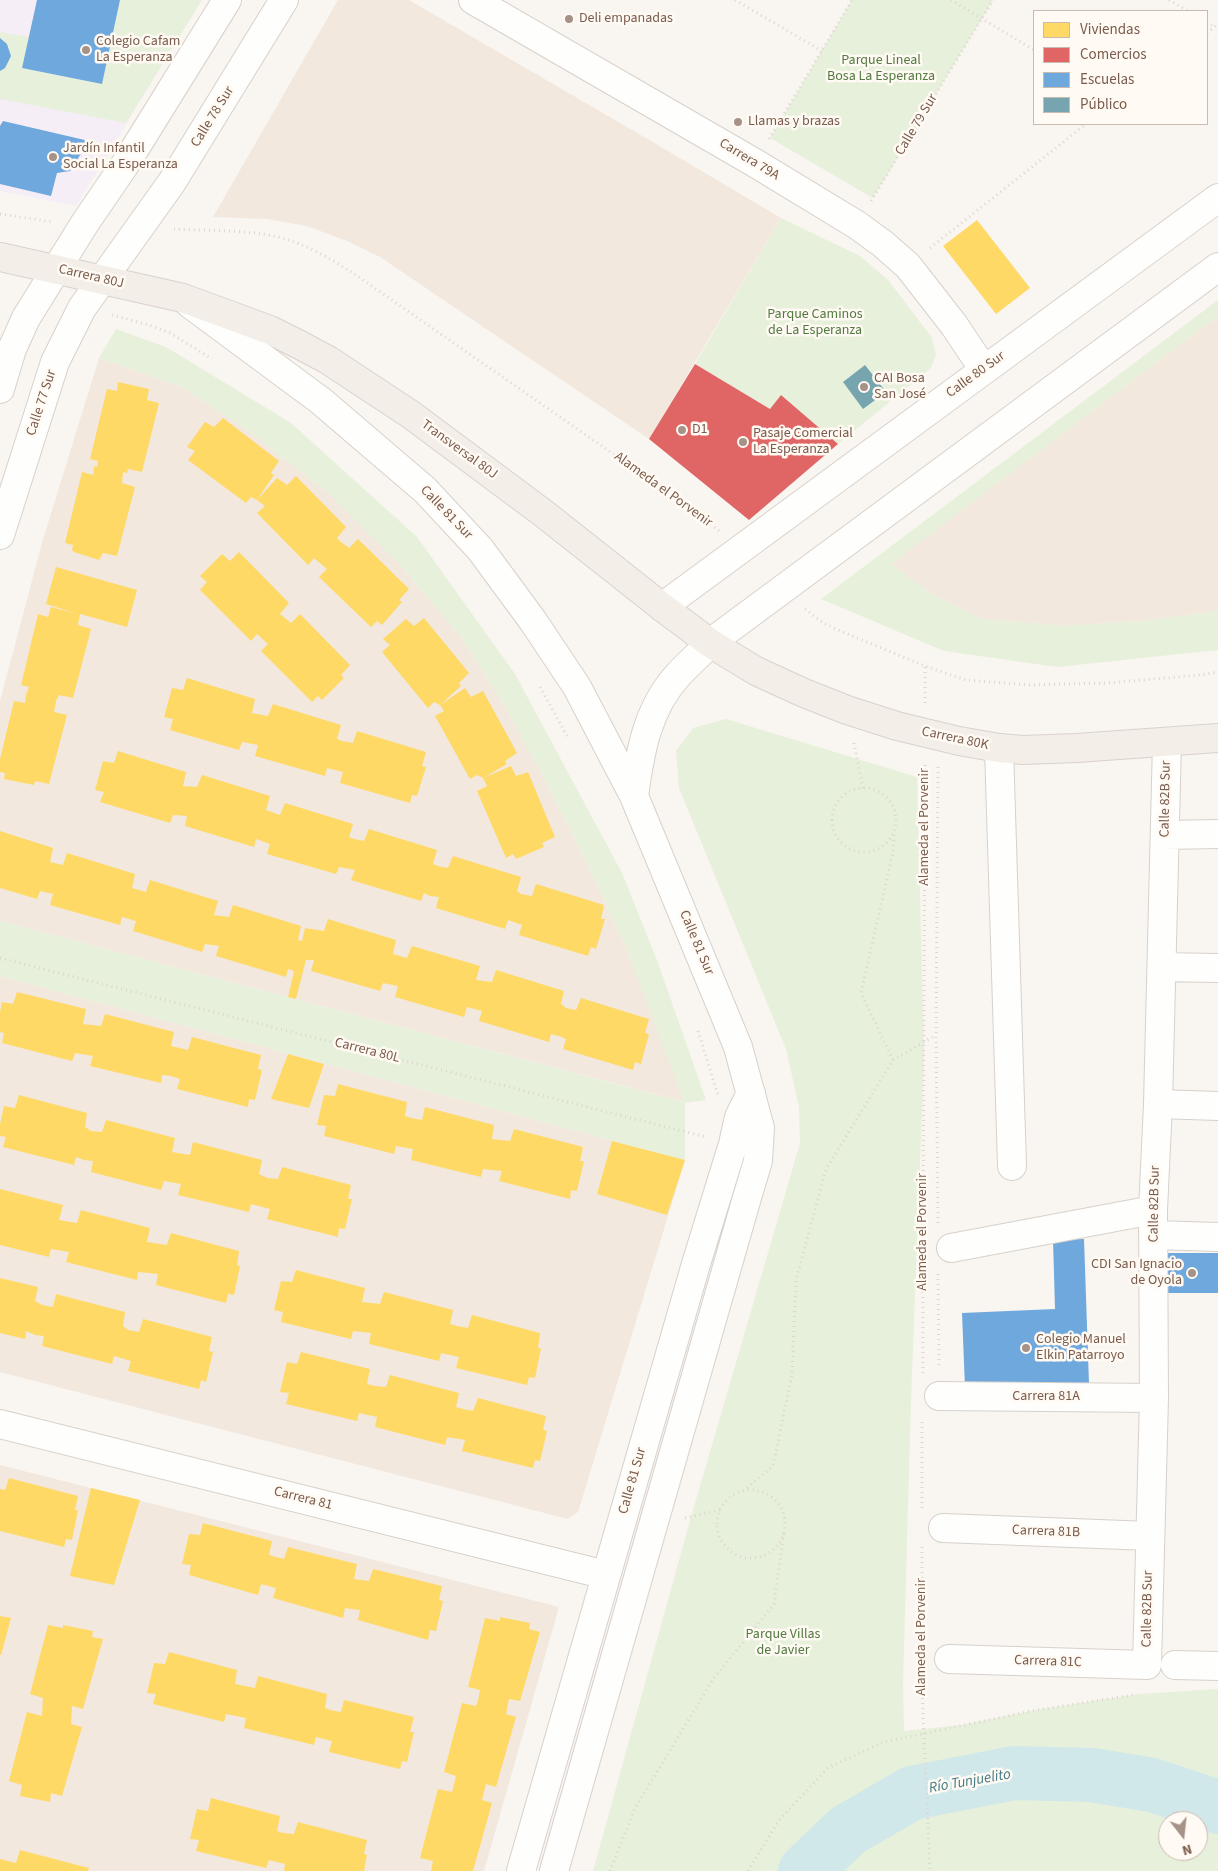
<!DOCTYPE html>
<html>
<head>
<meta charset="utf-8">
<style>
  body { margin:0 }
  #map { position:relative; width:1218px; height:1871px; overflow:hidden; background:#f9f5f0; font-family:"Source Sans 3",sans-serif }
  canvas { display:block }
  .legend { position:absolute; left:1033px; top:10px; width:175px; height:115px; box-sizing:border-box; background:#fffaf3; border:1px solid #cabbb1; margin:0; padding:6px 9px; list-style:none; font-size:15px; color:#7a5c4d }
  .legend li { display:flex; align-items:center; gap:10px; height:25px }
  .legend b { width:25px; border:1px solid #cabbb1 }
  .north { position:absolute; left:1158px; top:1811px; width:50px; height:50px; box-sizing:border-box; background:#fffaf3; border:1px solid #cabbb1; border-radius:50%; rotate:164deg; font-size:14px; font-weight:700; line-height:20px; text-align:center; color:#7a5c4d }
  .north::after { content:''; display:block; margin:auto; width:18px; height:22px; background:#a69286; clip-path:polygon(50% 0,100% 100%,50% 72%,0 100%) }
</style>
</head>
<body>
<div id="map">
<canvas width="1218" height="1871"></canvas>
<ul class="legend">
<li><b style="height:14px;background:#ffd966"></b>Viviendas</li>
<li><b style="height:14px;background:#e06666"></b>Comercios</li>
<li><b style="height:14px;background:#6fa8dc"></b>Escuelas</li>
<li><b style="height:14px;background:#76a5af"></b>Público</li>
</ul>
<div class="north">N</div>
</div>
<script>
const ctx = document.querySelector('canvas').getContext('2d');
ctx.lineJoin = 'round';
function paint(path, color) { ctx.fillStyle = color; ctx.fill(path, 'evenodd'); }
function strokePath(path, color, width, dash) { ctx.strokeStyle = color; ctx.lineWidth = width; ctx.lineCap = dash ? 'butt' : 'round'; ctx.setLineDash(dash || []); ctx.stroke(path); }
function label(font, color, halo, rows, align = 'center') {
  ctx.font = font + ' "Source Sans 3",sans-serif'; ctx.lineWidth = 5; ctx.setLineDash([]); ctx.textBaseline = 'middle'; ctx.strokeStyle = halo; ctx.fillStyle = color; for (const [text, x, y, turn = 0] of rows) {
    ctx.save(); ctx.translate(x, y); ctx.rotate((+turn || 0) * Math.PI / 180); ctx.textAlign = isNaN(turn) ? turn : align; if (halo) ctx.strokeText(text, 0, 0); ctx.fillText(text, 0, 0); ctx.restore();
  }
}
const residential = new Path2D(`
  M338,0H409L656,144L781,218L649,439L380,257L347,241L307,226L267,219L213,217Z
  M1218,316V611L1141,621L1065,626L981,619L930,593L890,564Z
  M99,358L182,387L250,432L328,493L400,565L462,638L508,711L570,828L626,947L685,1102L0,921V701L42,543Z
  M0,976L685,1160L578,1512L568,1519L0,1372Z
  M0,1465L559,1607L484,1871H0Z`);
const education = new Path2D(`
  M0,0H202L76,206L0,191Z`);
const green = new Path2D(`
  M120,0H202L126,123L0,99V32L29,37L23,68L102,84Z
  M852,0H993L873,198L770,138Z
  M781,218L860,256L889,281L932,338L936,355L931,368L838,444L781,395L770,409L695,364Z
  M1218,300V316L891,564L930,593L982,619L1065,626L1141,621L1218,611V650L1057,667L944,651L821,599Z
  M116,329L166,347L291,423L417,537L515,674L622,873L657,960L706,1100L685,1103V1160L0,976V921L684,1102L626,947L570,828L508,711L462,638L400,565L328,493L250,432L182,387L99,358Z
  M726,719L917,777L924,1054L911,1401L903,1683L904,1731L961,1725L1036,1710L1140,1694L1218,1689V1871H593L691,1517L800,1143L799,1107L786,1049L679,788L676,751L693,728ZM1168,1821H1198V1851H1168Z`);
const homes = new Path2D(`
  M977,220L1030,288L996,314L943,246Z
  M118,382L149,389L147,400L159,403L142,472L128,469L127,473L123,472L122,483L135,487L117,556L103,553L99,560L74,552L72,550L73,545L65,543L82,472L93,475L94,466L97,467L98,461L90,459L107,389L117,391Z
  M223,418L279,461L271,473L274,475L257,500L251,497L246,503L188,460L195,451L187,447L205,422L214,427Z
  M296,476L346,527L337,538L341,542L349,548L358,539L409,589L399,600L402,602L382,625L377,621L371,627L319,577L327,569L314,558L308,565L257,513L265,506L257,500L277,478L287,485Z
  M239,552L289,603L280,614L291,623L300,614L350,665L341,675L344,678L322,700L318,696L312,702L261,651L268,644L257,634L251,641L200,590L207,582L200,576L222,554L230,561Z
  M56,567L137,590L127,627L80,614L78,625L91,629L73,698L59,695L56,701L54,712L67,715L49,784L35,781L34,785L4,779L5,773L0,772V759L14,701L25,703L26,695L29,687L21,685L38,614L48,617L51,607L78,614L46,604Z
  M424,618L469,673L459,683L461,686L440,705L465,688L471,697L483,691L517,753L505,761L507,764L483,778L511,766L516,776L528,772L555,837L542,843L544,847L516,859L513,854L506,858L477,791L487,786L483,778L477,775L470,779L435,716L444,711L440,705L434,702L428,708L382,652L390,645L383,639L406,619L414,626Z
  M187,678L255,699L252,713L268,716L273,704L341,725L337,739L342,741L353,743L357,731L426,752L422,766L426,767L417,796L412,795L410,803L340,783L343,772L327,768L325,776L255,756L258,745L242,742L239,750L170,730L173,719L164,717L172,688L183,690Z
  M118,751L186,772L183,786L197,787L202,775L270,796L266,810L280,815L285,803L353,824L349,837L354,839L364,841L369,829L437,850L433,864L438,866L448,868L453,856L521,877L517,891L521,894L532,896L536,884L604,905L601,919H605L596,949L591,947L588,956L519,935L522,925L508,920L505,929L436,908L439,897L430,896L424,893L421,901L351,880L355,870L339,867L336,874L267,854L270,844L256,839L254,847L185,826L187,816L173,815L170,823L100,802L104,792L95,790L103,761L114,763Z
  M0,831L53,848L50,862L63,865L67,853L135,874L132,888L146,892L150,880L218,901L214,915L229,917L233,905L301,926L298,940L302,941L305,928L324,931L328,919L396,940L393,954L407,958L412,946L480,966L476,980L492,982L496,970L564,991L561,1004L566,1008L576,1010L581,998L649,1019L645,1033L649,1034L641,1064L635,1062L633,1070L563,1049L566,1039L559,1036L551,1034L549,1042L479,1021L482,1011L467,1007L464,1017L395,997L398,986L383,983L380,991L311,971L314,960H306L296,999L288,997L294,971L288,969L286,977L216,956L219,946L205,944L202,952L133,931L136,921L122,917L120,925L50,905L53,894L40,891L37,899L0,888Z
  M17,992L86,1009L83,1024L101,1026L105,1014L174,1032L171,1046L188,1050L192,1037L261,1055L258,1069L262,1070L255,1100L249,1099L248,1107L177,1089L180,1079L171,1076L162,1075L161,1083L90,1066L93,1056L75,1053L72,1061L2,1043L4,1033L0,1032V1012L2,1002L13,1004Z
  M288,1054L324,1064L309,1108L271,1099Z
  M338,1084L407,1102L405,1116L411,1118L422,1120L425,1107L494,1125L492,1139L510,1141L514,1129L583,1147L580,1161H584L577,1191L571,1190L570,1199L499,1181L502,1171L483,1169L481,1177L411,1160L413,1149L396,1146L394,1154L324,1136L326,1126L317,1125L324,1095L335,1096Z
  M19,1095L87,1113L85,1127L91,1131L102,1132L106,1120L175,1138L172,1152L190,1155L193,1142L262,1160L259,1174L267,1178L278,1179L282,1167L351,1185L348,1199H352L345,1229L339,1228L338,1237L267,1219L270,1209L251,1204L249,1212L178,1195L181,1184L164,1181L161,1190L91,1172L93,1161L84,1160L76,1157L74,1165L3,1147L6,1137L0,1136V1124L4,1106L15,1108Z
  M612,1141L685,1160L667,1215L597,1194Z
  M0,1189L63,1205L59,1220L77,1223L81,1210L150,1228L147,1242L167,1245L171,1233L239,1251L237,1265L240,1266L234,1295L228,1294L226,1303L156,1285L158,1274L138,1272L137,1280L66,1262L69,1252L51,1249L49,1257L0,1245Z
  M296,1270L365,1288L362,1302L380,1304L384,1292L453,1310L450,1324L457,1326L468,1328L472,1315L540,1333L538,1348H541L535,1378L529,1377L527,1385L456,1368L459,1357L441,1353L439,1361L369,1344L371,1333L353,1331L351,1339L281,1322L283,1312L274,1310L281,1281L292,1282Z
  M0,1278L38,1287L35,1301L42,1305L53,1307L56,1294L125,1312L123,1326L128,1330L139,1332L143,1319L212,1337L209,1351L213,1352L206,1382L201,1380L199,1389L128,1371L131,1361L114,1356L112,1364L42,1346L44,1336L35,1335L26,1331L25,1339L0,1333Z
  M301,1352L370,1369L367,1384L375,1386L386,1387L390,1375L459,1393L456,1407L463,1409L473,1411L478,1398L546,1416L543,1430L547,1431L540,1461L535,1460L533,1468L462,1451L465,1440L447,1437L445,1445L375,1427L377,1417L359,1413L357,1421L286,1404L289,1393L280,1392L287,1362L297,1364Z
  M9,1478L78,1496L75,1510H78L72,1540L66,1539L64,1547L0,1531V1489L5,1490Z
  M91,1488L140,1500L114,1585L70,1576Z
  M203,1523L272,1541L269,1555L284,1559L288,1547L357,1564L354,1579L369,1581L373,1569L442,1586L439,1600L443,1601L436,1631L430,1630L428,1640L358,1620L360,1610L345,1608L343,1618L273,1598L276,1588L261,1584L258,1595L189,1575L191,1565L182,1564L189,1534L200,1535Z
  M0,1616L11,1618L1,1655H0Z
  M500,1617L530,1623L529,1629L540,1632L520,1701L509,1699L506,1714L516,1717L496,1787L486,1784L482,1800L492,1803L473,1871H431L433,1861L420,1858L438,1789L452,1792L456,1776L444,1772L462,1703L476,1706L478,1701L480,1690L468,1687L485,1618L500,1621Z
  M48,1625L63,1628V1625L93,1631L92,1637L103,1639L83,1709L72,1706L71,1724L82,1727L62,1796L51,1793L50,1802L20,1796L22,1785L9,1781L27,1712L42,1716L43,1698L30,1694Z
  M169,1652L237,1670L235,1684L255,1688L258,1676L327,1694L325,1708L330,1710L341,1712L344,1700L414,1717L410,1732H414L407,1762L402,1761L400,1769L329,1752L332,1741L316,1737L314,1745L244,1728L246,1718L226,1714L224,1722L153,1704L156,1694L147,1693L154,1663L165,1664Z
  M211,1798L280,1816L277,1831L283,1833L294,1834L298,1822L367,1840L364,1854L367,1855L364,1871H284L285,1864L269,1860L266,1868L196,1851L199,1840L190,1839L197,1809L208,1811Z
  M20,1850L89,1868L88,1871H0V1859L16,1863Z`);
const shops = new Path2D(`
  M695,364L770,409L781,395L838,444L749,520L649,439Z`);
const schools = new Path2D(`
  M37,0H120L102,84L22,68Z
  M0,38L7,44L11,56L5,68L0,71Z
  M3,121L89,141L70,171L57,173L51,196L0,184V126Z
  M1084,1239L1089,1384L965,1388L962,1313L1055,1309L1053,1240Z
  M1166,1253H1218V1293H1167Z`);
const public = new Path2D(`
  M865,365L886,392L863,409L843,382Z`);
const river = new Path2D(`
  M805,1871L848,1830L912,1793L1014,1773L1092,1775L1152,1785L1218,1807`);
const path = new Path2D(`
  M735,0L822,51
  M951,0L1034,50
  M1169,0L1188,11
  M1207,22L1215,27
  M1207,33L1218,24
  M769,139L852,0
  M871,201L993,0
  M0,214L53,222
  M174,229C212,231 257,229 292,241C314,249 334,261 353,273L701,515L719,531
  M930,248L1086,124
  M112,315L149,325L170,333L212,359
  M805,609L823,623L838,630L925,666L966,680L1030,685L1108,683L1200,675L1218,672
  M540,687L567,736
  M925,703V666
  M854,743L863,789
  M832 820a32 32 0 1 1 64 0a32 32 0 1 1-64 0Z
  M0,958L706,1137
  M698,1031L718,1095
  M893,1060L861,993L893,852L894,831
  M938,1223L936,1035L938,766
  M923,1236L925,762
  M938,1274L939,1368
  M923,1373V1259
  M717 1524a34 34 0 1 1 68 0a34 34 0 1 1-68 0Z
  M743,1491L773,1466L792,1374L796,1280L826,1169L893,1060L936,1035
  M922,1508V1419
  M685,1518L720,1510
  M922,1648V1547
  M922,1688V1669
  M610,1871L635,1808L714,1678L774,1604L784,1531
  M748,1871L780,1819L828,1768L884,1742L1036,1710L1133,1695`);
const minor = new Path2D(`
  M473,0L755,163L857,225L883,244L908,266L954,325L984,370
  M190,304L321,401L425,490L480,549L533,621L577,687L634,796L738,1047L760,1128L758,1161L746,1201L554,1871
  M0,389L12,349L26,318L85,223L126,163L227,0
  M0,535L55,362L82,308L172,182L284,0
  M662,607L1218,198
  M999,748L1012,1166
  M634,796C640,752 647,709 678,675C688,664 700,654 710,643L1218,267
  M1165,835L1218,834
  M1162,967L1218,968
  M1158,1104L1218,1106
  M1154,1235L1218,1237
  M951,1248L1153,1210
  M939,1396L1154,1398
  M0,1424L606,1575
  M943,1528L1150,1536
  M949,1659L1147,1665L1154,1398L1153,1210L1158,1104L1167,742
  M1175,1665L1218,1666
  M521,1871L696,1264L733,1144L739,1117L751,1093`);
const major = new Path2D(`
  M0,257L183,298L270,330L300,345L328,360L410,414L543,513L662,607L710,643L756,671L804,693L847,710L897,726L959,741L999,748L1023,750L1077,748L1218,738`);
const pathBridge = new Path2D(`
  M922,1688L930,1871`);
const markers = [
  [569,19,5,"#a69286"],
  [86,50,5,"#a69286"],
  [738,122,5,"#a69286"],
  [53,157,5,"#a69286"],
  [864,387,5,"#a69286"],
  [682,430,5,"#a69286"],
  [743,442,5,"#a69286"],
  [1192,1273,5,"#a69286"],
  [1026,1348,5,"#a69286"]
];
const poiNames = [
  ["Deli empanadas",579,19],
  ["Colegio Cafam",96,42],
  ["La Esperanza",96,58],
  ["Llamas y brazas",748,122],
  ["Jardín Infantil",63,149],
  ["Social La Esperanza",63,165],
  ["CAI Bosa",874,379],
  ["San José",874,395],
  ["D1",692,430],
  ["Pasaje Comercial",753,434],
  ["La Esperanza",753,450],
  ["CDI San Ignacio",1182,1265,"right"],
  ["de Oyola",1182,1281,"right"],
  ["Colegio Manuel",1036,1340],
  ["Elkin Patarroyo",1036,1356]
];
const parkNames = [
  ["Parque Lineal",881,61],
  ["Bosa La Esperanza",881,77],
  ["Parque Caminos",815,315],
  ["de La Esperanza",815,331],
  ["Parque Villas",783,1635],
  ["de Javier",783,1651]
];
const streetNames = [
  ["Calle 78 Sur",213,117,-58],
  ["Calle 79 Sur",917,125,-59],
  ["Carrera 79A",749,160,31],
  ["Carrera 80J",91,277,13],
  ["Calle 80 Sur",976,375,-36],
  ["Calle 77 Sur",42,403,-72],
  ["Transversal 80J",459,450,36],
  ["Alameda el Porvenir",663,490,36],
  ["Calle 81 Sur",446,513,46],
  ["Carrera 80K",955,739,12],
  ["Calle 82B Sur",1166,799,-89],
  ["Alameda el Porvenir",925,827,-90],
  ["Calle 81 Sur",696,943,67],
  ["Carrera 80L",367,1051,14],
  ["Calle 82B Sur",1155,1204,-89],
  ["Alameda el Porvenir",923,1232,-90],
  ["Carrera 81A",1046,1397],
  ["Calle 81 Sur",633,1481,-74],
  ["Carrera 81",303,1499,14],
  ["Carrera 81B",1046,1532,2],
  ["Calle 82B Sur",1148,1609,-89],
  ["Alameda el Porvenir",922,1637,-90],
  ["Carrera 81C",1048,1662,2]
];
const waterNames = [
  ["Río Tunjuelito",970,1782,-10]
];
paint(residential, '#f2e8de');
paint(education, '#f6eef6');
paint(green, '#e7f0db');
paint(homes, '#ffd966');
paint(shops, '#e06666');
paint(schools, '#6fa8dc');
paint(public, '#76a5af');
strokePath(river, '#d0e8ea', 54);
strokePath(minor, '#d7d1cb', 30);
strokePath(major, '#dad1cc', 30);
strokePath(path, '#dcd5d0', 3, [1, 4]);
strokePath(minor, '#fefefd', 28);
strokePath(major, '#f3eee8', 28);
strokePath(pathBridge, '#dcd5d0', 3, [1, 4]);
for (const [x, y, r, color] of markers) { const dot = new Path2D(); dot.arc(x, y, r, 0, 2 * Math.PI); ctx.fillStyle = color; ctx.fill(dot); strokePath(dot, '#fffaf3', 2); }
label('14px', '#7a5c4d', '#fffaf3', poiNames, 'left');
label('14px', '#537a41', '#fffaf3', parkNames);
label('14px', '#7a5c4d', '#fffaf3', streetNames);
label('italic 15px', '#437c86', '#fffaf3', waterNames);
</script>
</body>
</html>
